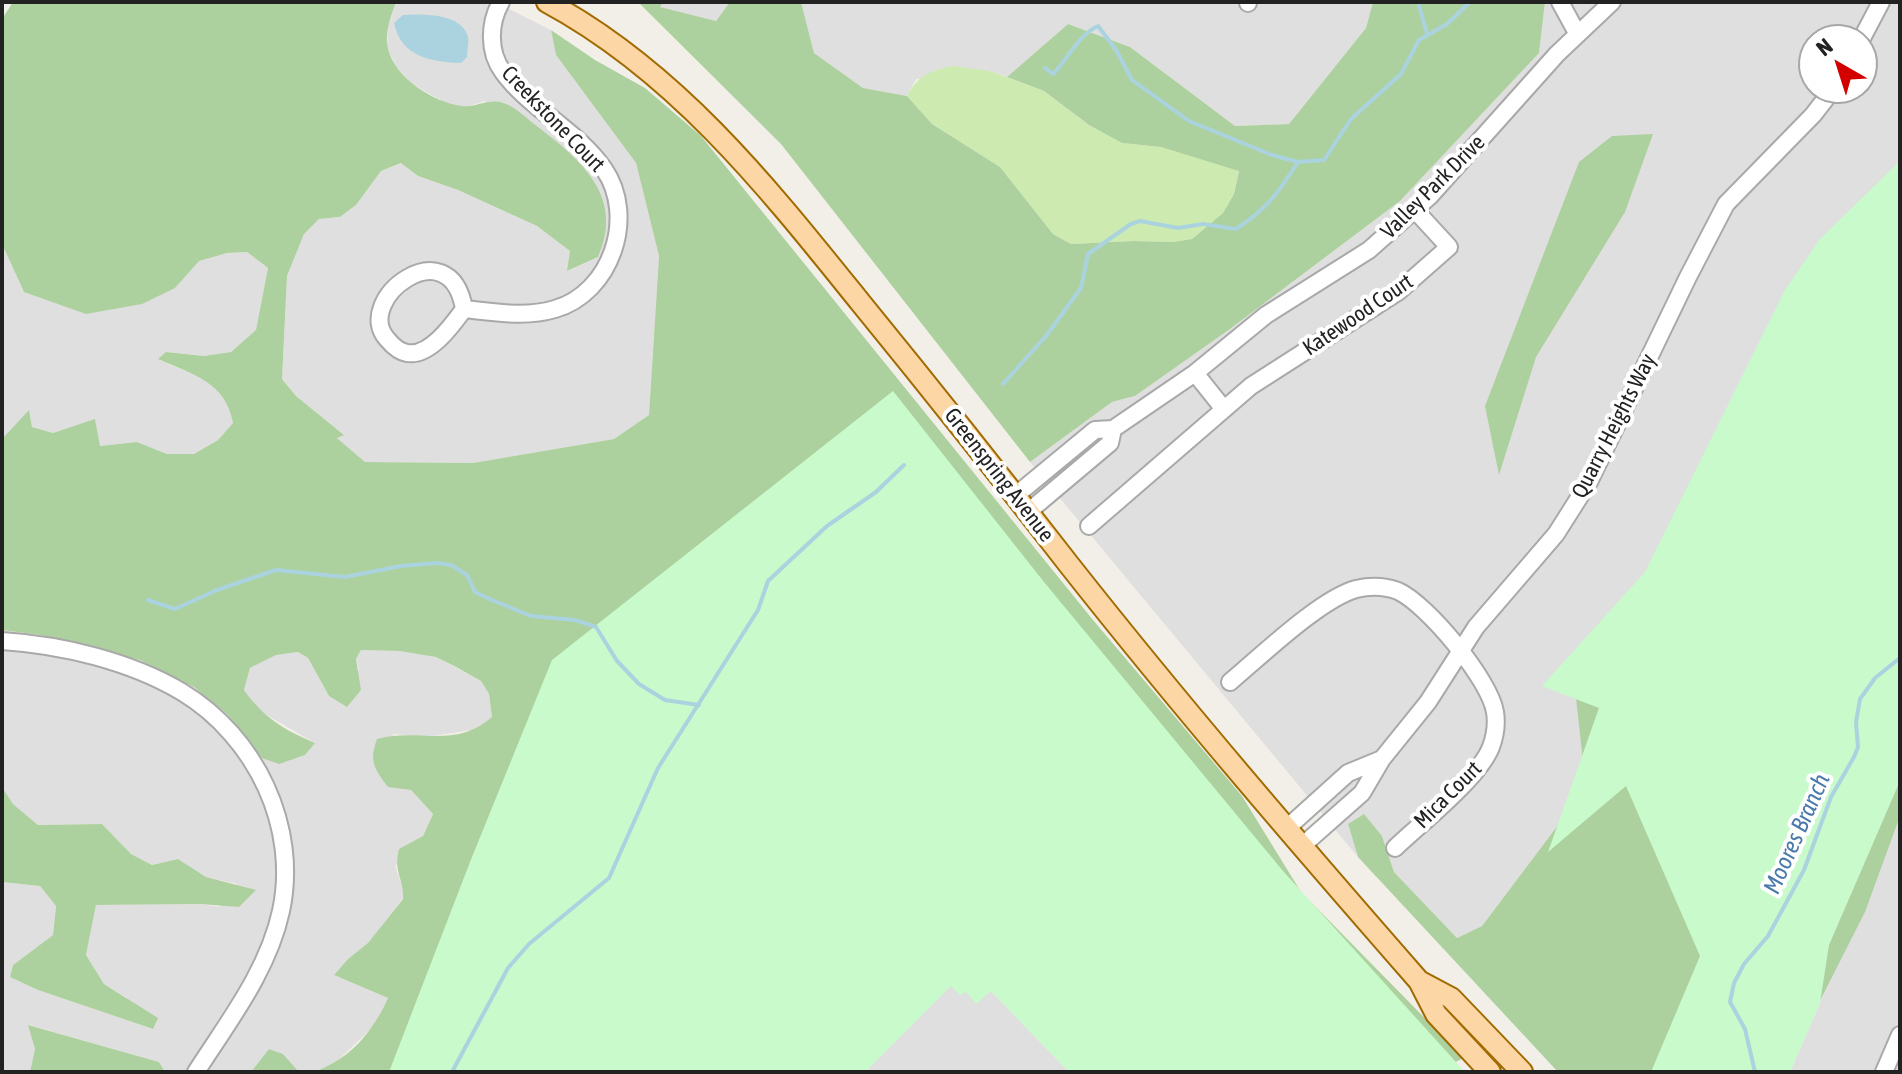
<!DOCTYPE html>
<html>
<head>
<meta charset="utf-8">
<style>
  body { margin:0 }
  #map { position:relative; width:1902px; height:1074px; overflow:hidden; background:#f2efe9; font-family:"Asap Condensed",sans-serif }
  canvas { display:block }
  .frame { position:absolute; inset:0; border:4px solid #222; pointer-events:none }
  .north { position:absolute; left:1798px; top:24px; width:80px; height:80px; box-sizing:border-box; background:#fff; border:2px solid #a7a7a7; border-radius:50%; rotate:321deg; font-size:22px; font-weight:700; line-height:32px; text-align:center; color:#222 }
  .north::after { content:''; display:block; margin:auto; width:28px; height:36px; background:#d40000; clip-path:polygon(50% 0,100% 100%,50% 72%,0 100%) }
</style>
</head>
<body>
<div id="map">
<canvas width="1902" height="1074"></canvas>
<div class="frame"></div>
<div class="north">N</div>
</div>
<script>
const ctx = document.querySelector('canvas').getContext('2d');
ctx.lineJoin = 'round';
function paint(path, color) { ctx.fillStyle = color; ctx.fill(path, 'evenodd'); }
function strokePath(path, color, width, dash) { ctx.strokeStyle = color; ctx.lineWidth = width; ctx.lineCap = dash ? 'butt' : 'round'; ctx.setLineDash(dash || []); ctx.stroke(path); }
function label(font, color, halo, rows, align = 'center') {
  ctx.font = font + ' "Asap Condensed",sans-serif'; ctx.lineWidth = 8; ctx.setLineDash([]); ctx.textBaseline = 'middle'; ctx.strokeStyle = halo; ctx.fillStyle = color; for (const [text, x, y, turn = 0] of rows) {
    ctx.save(); ctx.translate(x, y); ctx.rotate((+turn || 0) * Math.PI / 180); ctx.textAlign = isNaN(turn) ? turn : align; if (halo) ctx.strokeText(text, 0, 0); ctx.fillText(text, 0, 0); ctx.restore();
  }
}
const residential = new Path2D(`
  M396,2H495L551,30L556,55L636,163L659,256L649,415L614,439L473,463L365,462L336,437L343,434L296,396L282,379L287,276L304,234L319,219L340,217L356,205L381,171L402,163L418,176L458,190L537,226L571,251L568,271L598,257L485,101L466,107L446,103L410,83L396,66L387,48L388,27Z
  M663,2H730L716,21L659,7Z
  M801,2H1373L1366,28L1289,124L1235,126L1130,47L1068,24L1007,77L990,71L916,79L907,96L863,88L814,53Z
  M1545,2H1900V171L1586,788L1482,926L1457,938L1394,872L1382,836L1348,824L1358,857L1030,462L1112,402L1135,396L1230,329L1400,201L1539,53ZM1814,40H1862V88H1814Z
  M2,244L24,292L175,288L198,261L227,253L247,252L268,268L256,331L231,352L204,356L166,352L159,360L209,381L229,405L233,423L218,440L194,454H167L137,442L99,446L95,420L53,433L32,427L29,411L2,439Z
  M2,630L41,635L140,660L194,687L227,714L262,758L315,743L258,710L244,690L250,668L276,655L298,652L308,658L329,696L359,670L356,659L361,650L399,651L436,657L481,681L489,694L492,717L478,729L426,737L393,734L388,786L411,790L433,814L423,836L395,866L404,892L403,898L368,944L348,959L334,975L388,998L375,1025L334,1064L314,1072H299L283,1054L269,1049L251,1072H165L159,1062L29,1025L35,1049L30,1072H2V882L40,886L56,905L53,935L13,965L11,977L38,990L153,1029L126,997L104,984L86,955L96,905L200,904L219,907L237,884L206,877L178,859L152,865L131,854L102,824L38,825L13,804L2,787Z
  M1900,781V1072H1790L1820,1003L1829,945Z
  M951,985L966,992L990,990L1069,1072H865Z`);
const grass = new Path2D(`
  M953,66L990,71L1044,91L1089,125L1122,143L1161,147L1239,170L1234,194L1223,213L1192,239L1173,242L1133,241L1071,244L1053,234L1000,167L932,124L907,96C918,75 930,71 953,66Z`);
const forest = new Path2D(`
  M13,2H396C391,16 384,34 388,49C396,79 433,102 462,106C476,108 488,98 503,103C515,106 528,120 538,127C581,160 625,197 598,257L567,271L570,251L537,226L458,190L418,176L401,163L381,171L356,205L340,217L319,219L304,234L287,276L282,379L296,396L344,435L337,438L365,462L473,463L614,439L649,415L659,256L636,163L556,55L551,30L595,60L645,88L701,136L1093,620L1242,796L1301,892L1464,1058L1434,1072L1094,900L503,1072H314C351,1058 372,1033 388,998L334,975L348,959L368,943L403,899C404,878 393,873 399,849L423,836L433,814L411,790L388,787C374,768 369,762 377,739C418,727 454,750 492,717L489,694L481,681L456,667L436,657L399,651L361,650L356,659L361,690L347,707L329,696L308,658L298,652L276,655L250,668L244,690C263,717 284,730 315,743L305,755L279,764L262,758L227,714L194,687L140,660L41,635L2,630V439L29,410L32,427L53,433L95,419L100,446L137,442L167,454H194L218,440L233,423C225,381 193,375 158,359L166,352L204,356L231,352L256,330L268,268L247,252L227,253L199,261L175,288L142,304L86,314L24,292L2,244V19Z
  M638,2H663L660,7L716,21L730,2H801L814,53L863,88L907,96L932,124L1000,167L1053,234L1071,244L1133,241L1173,242L1192,239L1223,213L1234,194L1239,171L1161,147L1122,143L1089,125L1044,91L1007,77L1068,24L1130,47L1235,126L1289,124L1366,28L1373,2H1545L1539,53L1400,201L1230,329L1135,396L1112,402L1030,462L781,144Z
  M1653,134L1625,212L1536,357L1499,475L1485,406L1579,162L1612,136Z
  M1900,171V816L1865,912L1801,1038L1790,1072H1558L1358,857L1348,824L1364,814L1382,836L1394,872L1457,938L1482,926L1586,788L1572,662L1689,519Z
  M2,787L13,804L38,825L102,824L131,854L152,865L178,859L206,877L256,890L239,907L200,904L96,905L86,955L104,984L158,1018L153,1029L38,990L10,977L13,965L53,935L56,906L40,886L2,882Z
  M28,1025L159,1062L165,1072H30L35,1049Z
  M269,1049L283,1054L299,1072H251Z`);
const park = new Path2D(`
  M1900,161V781L1829,945L1820,1003L1790,1072H1651L1700,956L1626,786L1548,852L1599,708L1542,686L1645,572L1785,290L1820,239Z
  M893,391L1044,582L1283,871L1465,1072H1069L991,991L976,1004L966,992L960,995L951,986L865,1072H389L470,862L552,660Z`);
const water = new Path2D(`
  M403,15C422,14 462,13 468,37C469,43 467,51 467,57L461,63C431,62 401,57 394,23Z`);
const stream = new Path2D(`
  M1418,2L1427,34
  M1045,68L1053,74C1068,59 1079,34 1098,26L1116,50L1132,80L1189,121L1272,155L1298,162
  M1003,384L1046,336L1081,288L1088,254L1131,224L1140,221L1178,228L1203,224L1236,229C1268,208 1278,193 1298,162L1324,160L1351,119L1401,74L1419,40L1447,24L1470,2
  M148,600L175,609L217,590L276,570L345,577L401,566L437,563L451,565L467,575L475,592L492,600L531,616L575,620L596,627L617,661L639,684L665,700L699,705
  M452,1072L508,968L529,944L609,878L658,768L758,610L768,581L827,526L876,492L904,465
  M1755,1072L1745,1029L1730,1002L1734,983L1744,964L1768,936L1804,870L1831,797L1854,757L1858,747L1856,722L1860,699L1875,678L1900,658`);
const minor = new Path2D(`
  M1248,2V3
  M1560,2L1577,33
  M1861,40L1881,2
  M464,309C453,324 430,357 407,353C400,352 392,345 387,339C352,300 450,226 464,309C493,312 525,318 555,309C611,293 637,217 604,169C577,130 530,109 503,72C488,52 489,23 501,2
  M1195,373L1223,408
  M1015,496L1095,430L1113,429L1195,373L1266,315L1369,250L1430,196L1557,54L1612,2
  M1028,512L1110,443L1113,429
  M1089,526L1251,386L1399,291L1449,247L1415,210
  M2,641C62,645 130,661 182,692C256,737 299,827 281,911C268,971 228,1022 196,1072
  M1230,682C1260,657 1320,599 1356,589C1369,586 1385,586 1398,591C1427,604 1490,680 1495,712C1497,724 1495,736 1491,747C1479,778 1420,824 1395,848
  M1287,828L1348,773L1382,759
  M1302,846L1362,793L1382,759L1428,702L1476,627L1556,534L1589,482L1688,277L1726,204L1813,115L1834,88
  M1884,1072L1900,1035`);
const major = new Path2D(`
  M547,2C677,72 769,189 860,302C931,389 1001,477 1070,566C1182,708 1300,845 1419,981L1436,1014L1490,1072
  M1419,981L1451,998L1522,1072`);
const streetNames = [
  ["Creekstone Court",553,119,46],
  ["Valley Park Drive",1433,187,-45],
  ["Katewood Court",1358,315,-34],
  ["Quarry Heights Way",1614,426,-63],
  ["Greenspring Avenue",999,475,52],
  ["Mica Court",1448,795,-45]
];
const waterNames = [
  ["Moores Branch",1797,834,-66]
];
paint(residential, '#e0dfdf');
paint(grass, '#cdebb0');
paint(forest, '#add19e');
paint(park, '#c8facc');
paint(water, '#aad3df');
strokePath(stream, '#aad3df', 4);
strokePath(minor, '#a9a9a9', 20);
strokePath(major, '#a06b00', 24);
strokePath(minor, '#fff', 16);
strokePath(major, '#fcd6a4', 20);
label('22px', '#222', '#fff', streetNames);
label('italic 24px', '#4a7aab', '#fff', waterNames);
</script>
</body>
</html>
